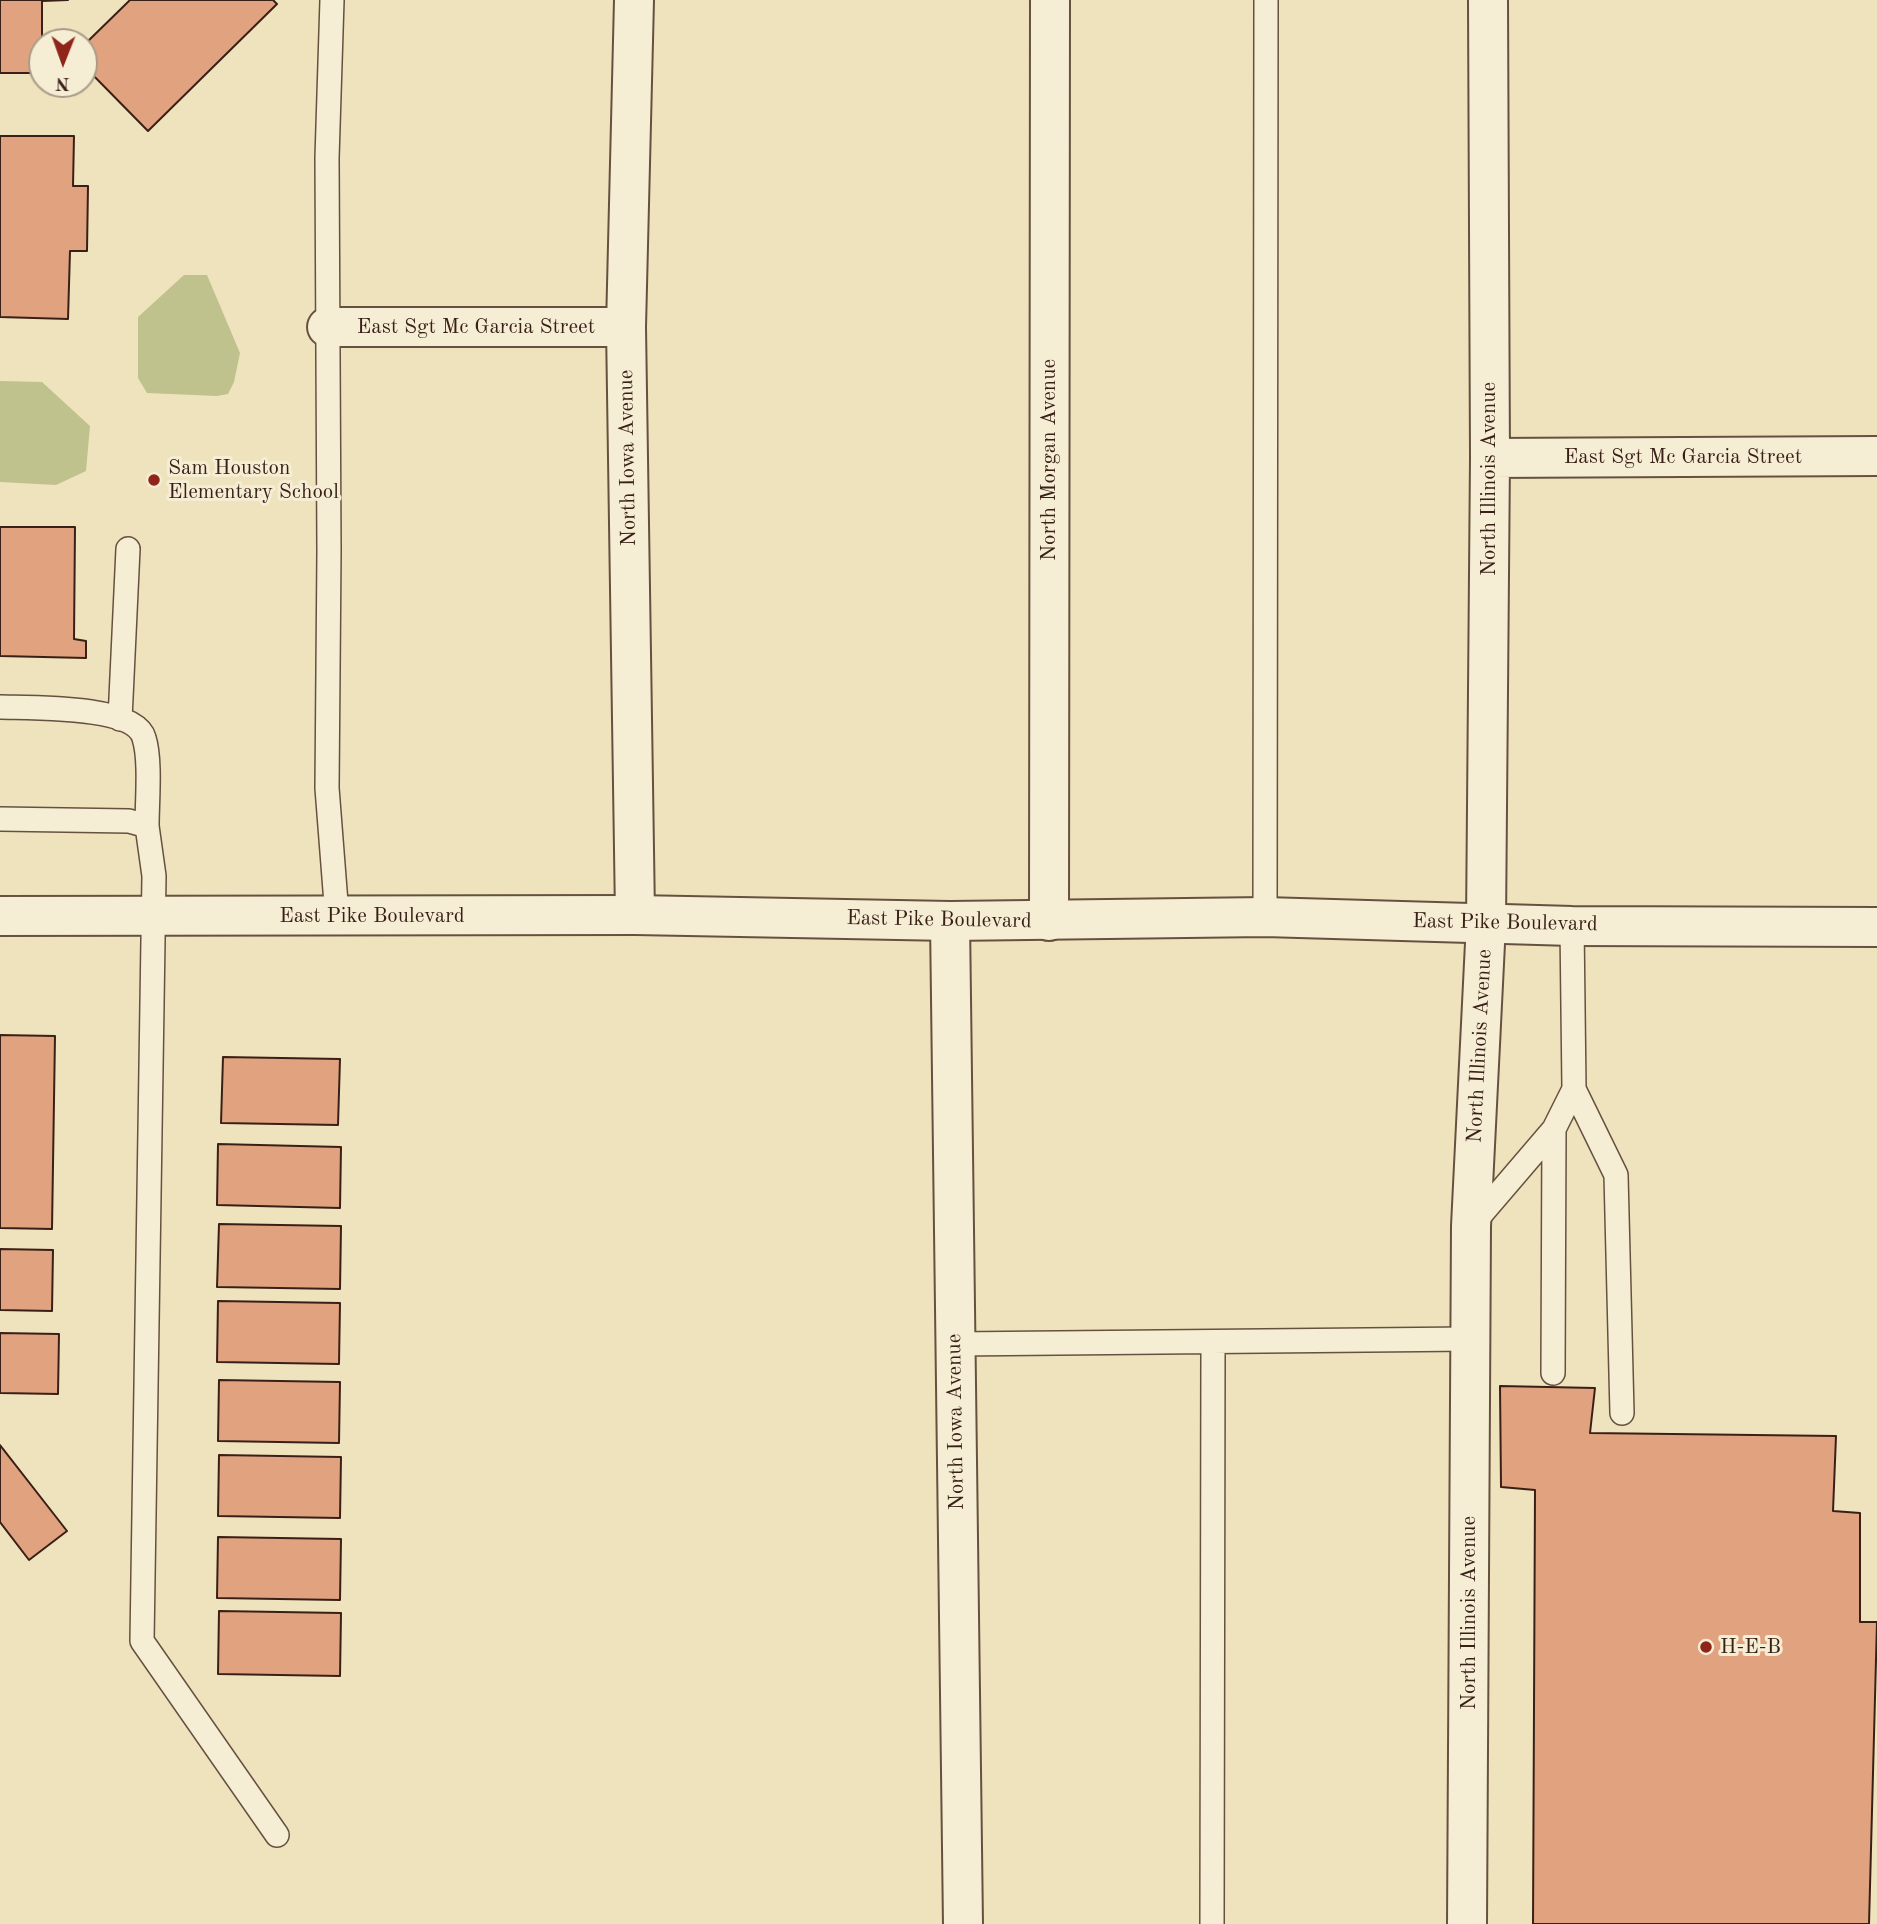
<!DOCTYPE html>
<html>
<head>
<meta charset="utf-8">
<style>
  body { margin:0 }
  #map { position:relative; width:1877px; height:1924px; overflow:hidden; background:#efe3bd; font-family:"Old Standard TT",serif }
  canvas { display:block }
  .north { position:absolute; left:28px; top:28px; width:70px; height:70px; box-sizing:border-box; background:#f5edd4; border:2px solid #aa9b88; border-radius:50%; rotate:181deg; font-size:19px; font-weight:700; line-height:28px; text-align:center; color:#392017 }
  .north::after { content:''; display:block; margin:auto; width:24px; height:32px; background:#8f2418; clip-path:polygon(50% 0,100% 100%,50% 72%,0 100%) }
</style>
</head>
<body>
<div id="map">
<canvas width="1877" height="1924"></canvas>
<div class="north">N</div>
</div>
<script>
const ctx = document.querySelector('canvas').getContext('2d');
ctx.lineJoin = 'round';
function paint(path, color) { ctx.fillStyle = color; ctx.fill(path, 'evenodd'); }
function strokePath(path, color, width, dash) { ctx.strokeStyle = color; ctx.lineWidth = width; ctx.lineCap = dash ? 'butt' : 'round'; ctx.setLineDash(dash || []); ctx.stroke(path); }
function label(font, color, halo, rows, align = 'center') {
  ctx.font = font + ' "Old Standard TT",serif'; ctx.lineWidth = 6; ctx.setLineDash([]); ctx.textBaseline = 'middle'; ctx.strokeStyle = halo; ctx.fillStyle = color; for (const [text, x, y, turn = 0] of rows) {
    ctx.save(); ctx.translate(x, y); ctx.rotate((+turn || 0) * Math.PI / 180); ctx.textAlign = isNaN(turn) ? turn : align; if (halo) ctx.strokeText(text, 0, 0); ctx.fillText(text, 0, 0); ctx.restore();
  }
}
const green = new Path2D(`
  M184,275H207L240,353L234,382L228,394L217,396L147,393L138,378V317Z
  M0,381L42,382L90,426L86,471L56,485L0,482Z`);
const building = new Path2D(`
  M0,0H68L42,1V73H0Z
  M130,0H273L277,4L148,131L84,66V45Z
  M0,136H74L73,186H88L87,251H70L68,319L0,317Z
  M0,527H75L74,639L86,641V658L0,656Z
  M0,1035L55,1036L52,1229L0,1228Z
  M223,1057L340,1059L338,1125L221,1123Z
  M218,1144L341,1147L340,1208L217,1205Z
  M219,1224L341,1226L340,1289L217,1287Z
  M0,1249L53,1250L52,1311L0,1310Z
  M218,1301L340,1303L339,1364L217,1362Z
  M0,1333L59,1334L58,1394L0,1393Z
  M219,1380L340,1382L339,1443L218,1441Z
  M1500,1386L1595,1388L1590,1433L1836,1436L1833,1511L1860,1513V1622H1877L1869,1924H1533L1535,1490L1501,1487Z
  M0,1445L67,1531L29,1560L0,1522Z
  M219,1455L341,1457L340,1518L218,1516Z
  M218,1537L341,1539L340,1600L217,1598Z
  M219,1611L341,1613L340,1676L218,1674Z`);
const service = new Path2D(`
  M332,0L327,158L329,552L327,788L337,916
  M0,707C29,708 135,705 144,738C151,760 147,802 147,826
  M120,719L128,549
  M0,819L129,821L147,826L154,876L142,1641L277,1835
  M1265,917L1266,0
  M1572,926L1574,1089L1616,1175L1622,1413
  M1471,1226L1554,1129L1574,1089
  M955,1344L1470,1339
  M1553,1373L1554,1129
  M1212,1924L1213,1342`);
const minor = new Path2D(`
  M634,0L626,327L635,915
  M327,327H626
  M1490,458L1877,456
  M950,921L963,1924
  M1049,921L1050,0
  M1467,1924L1471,1226L1486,923L1490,458L1488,0`);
const tertiary = new Path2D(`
  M0,916L635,915L950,921L1265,917L1572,926L1877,927`);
const markers = [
  [154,480,7,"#8f2418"],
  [1706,1647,7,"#8f2418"]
];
const streetNames = [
  ["East Sgt Mc Garcia Street",476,327],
  ["East Sgt Mc Garcia Street",1683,457],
  ["North Iowa Avenue",628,458,-91],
  ["North Morgan Avenue",1049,460,-90],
  ["North Illinois Avenue",1489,479,-90],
  ["East Pike Boulevard",372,916],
  ["East Pike Boulevard",939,920,1],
  ["East Pike Boulevard",1505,923,1],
  ["North Illinois Avenue",1480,1046,-87],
  ["North Iowa Avenue",956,1422,-91],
  ["North Illinois Avenue",1469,1613,-90]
];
const poiNames = [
  ["Sam Houston",168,468],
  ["Elementary School",168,492],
  ["H-E-B",1720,1647]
];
paint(green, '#bfc28d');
paint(building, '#e1a280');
strokePath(building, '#392017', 2);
strokePath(service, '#665140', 26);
strokePath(minor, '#665140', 42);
strokePath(tertiary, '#665140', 42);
strokePath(service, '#f5edd4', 23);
strokePath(minor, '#f5edd4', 38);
strokePath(tertiary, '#f5edd4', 38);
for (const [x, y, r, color] of markers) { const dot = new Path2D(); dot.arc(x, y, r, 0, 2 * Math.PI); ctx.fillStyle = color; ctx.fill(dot); strokePath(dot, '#f5edd4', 2.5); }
label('21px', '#392017', '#f5edd4', streetNames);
label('21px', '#392017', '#f5edd4', poiNames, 'left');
</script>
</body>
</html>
